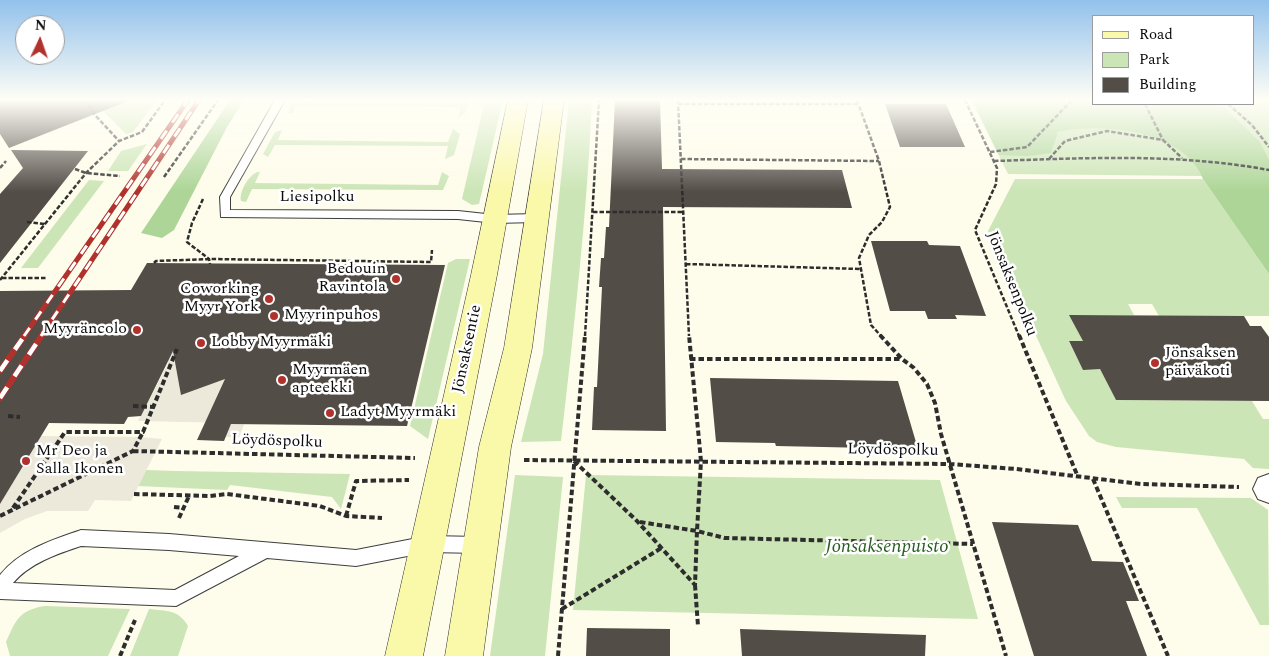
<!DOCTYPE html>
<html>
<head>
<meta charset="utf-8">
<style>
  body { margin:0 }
  #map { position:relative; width:1269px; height:656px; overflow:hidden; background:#fefcea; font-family:Spectral,serif }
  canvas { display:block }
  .legend { position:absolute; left:1092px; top:15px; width:162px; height:90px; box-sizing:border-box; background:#fff; border:1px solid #9d9d9d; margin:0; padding:6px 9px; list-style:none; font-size:15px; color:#0b0b0b }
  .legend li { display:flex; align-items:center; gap:10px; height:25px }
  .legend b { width:25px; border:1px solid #9d9d9d }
  .north { position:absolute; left:15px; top:15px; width:50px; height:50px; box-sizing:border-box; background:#fff; border:1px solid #9d9d9d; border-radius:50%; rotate:3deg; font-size:14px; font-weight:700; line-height:20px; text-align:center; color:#0b0b0b }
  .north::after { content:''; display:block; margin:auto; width:18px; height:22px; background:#b1312c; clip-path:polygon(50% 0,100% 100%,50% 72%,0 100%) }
</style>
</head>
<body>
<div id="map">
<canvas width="1269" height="656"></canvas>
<ul class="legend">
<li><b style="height:6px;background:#faf8a9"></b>Road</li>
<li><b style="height:14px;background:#cbe5b6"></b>Park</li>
<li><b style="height:14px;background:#534d48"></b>Building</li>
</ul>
<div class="north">N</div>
</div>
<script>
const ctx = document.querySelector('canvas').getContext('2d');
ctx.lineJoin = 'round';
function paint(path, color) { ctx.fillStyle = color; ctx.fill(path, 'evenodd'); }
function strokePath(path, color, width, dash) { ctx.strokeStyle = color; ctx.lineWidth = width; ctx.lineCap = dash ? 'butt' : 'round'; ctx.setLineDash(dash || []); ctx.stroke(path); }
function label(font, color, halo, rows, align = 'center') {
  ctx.font = font + ' Spectral,serif'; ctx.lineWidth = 5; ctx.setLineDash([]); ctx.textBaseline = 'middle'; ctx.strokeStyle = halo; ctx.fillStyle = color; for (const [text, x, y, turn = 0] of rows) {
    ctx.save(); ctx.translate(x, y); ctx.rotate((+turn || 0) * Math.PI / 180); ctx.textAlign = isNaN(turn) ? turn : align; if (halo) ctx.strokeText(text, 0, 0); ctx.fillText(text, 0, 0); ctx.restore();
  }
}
const green = new Path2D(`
  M127,100H157L133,132L126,134L102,110Z
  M292,100H298V102L460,103L462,100H469L465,113L458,118L461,107L296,106L292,114L288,113Z
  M485,100H503L479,204L472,205L462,199Z
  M569,100H592C587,214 574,327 561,441L521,442L543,354Z
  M971,100H1093V104H1253V100H1269V263L1203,176L1008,174Z
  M453,129L460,134L454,155L445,159L448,146L275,145L268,157L263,154L275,132L282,130L278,140L448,142Z
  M147,144L128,171H108L121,151Z
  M257,172H260L255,183L438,185L442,172L449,176L443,190L252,189L246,202L241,201C239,192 248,176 257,172Z
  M1015,179H1203L1269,274V316H1159L1152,304H1128L1134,315H1070L1083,341L1069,342L1083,369H1100L1116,400L1252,401L1263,419H1269V469L1253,468L1244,459L1116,447L1097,442L1089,436L1066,401L988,231Z
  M89,180L104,181L38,268H21Z
  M456,259H470L428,439L410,426L448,263Z
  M146,470L175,471L350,474L341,509L332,497L230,485L227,490L138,486Z
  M515,475L563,477L545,656H490Z
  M586,475L940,480L978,619L573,610Z
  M1116,497L1251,498L1268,510L1269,625H1260L1197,508H1122Z
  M45,606L130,609L108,656H10L6,642C16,620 19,610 45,606Z
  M149,609C167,611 179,610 188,626L178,656H130Z`);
const forest = new Path2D(`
  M230,100H244L227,127L174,230L162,238L141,233Z
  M972,100H1093V104H1221L1260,142L1269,160V274L1203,179C1185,131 1102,122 1058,132L1051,153L1028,156L999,155Z`);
const plaza = new Path2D(`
  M164,348L274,350L239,437H225L231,423L138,421L168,363Z
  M41,436L140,437L162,439L131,501L95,500L88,511H47L25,519L0,533V503Z`);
const building = new Path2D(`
  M0,100H127L128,101L9,148L0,134Z
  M615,100H660L662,169L842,170L852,208L663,207L666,431L592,430L594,387H597L602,287H599L601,258H604L606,227H609Z
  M885,104H946L965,147H900Z
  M11,150L88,151L0,263V194L23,168Z
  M871,241H927L929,245L960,246L986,316L955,315L957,319H928L925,311H890Z
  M147,263L445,265L407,426L231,424L224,441L197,440L225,379L181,395L173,351L141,416L128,417L124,424L49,423L0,504V291L131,290Z
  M1069,315L1244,316L1250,326H1261L1269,337V401L1116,400L1100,369L1083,370L1069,341H1083Z
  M710,378L898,381L918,449L776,446L775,443L716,442Z
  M992,522L1078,525L1092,561L1123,562L1139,601H1126L1147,656H1034Z
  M587,628L670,629V656H586Z
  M740,629L926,635L925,656H742Z`);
const pathFar1 = new Path2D(`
  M85,100L95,115L119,141
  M678,100L689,336
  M857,100L879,161L890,207L882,222L869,235L859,258L871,325L881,336
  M965,100L997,168L996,184L975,230L1019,336
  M678,104H859
  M1145,104L1163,140
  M1228,104L1252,125L1269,147
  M990,152L1027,147L1072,100
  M681,159L879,161
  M1049,159L1065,141L1107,131L1163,140L1182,158
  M994,161C1086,158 1177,153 1269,170
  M0,168L6,161
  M75,169L86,173L120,176
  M164,177L218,100
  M203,199L192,223L187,242L209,259L210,264
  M593,212H683
  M27,222L45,224
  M154,263L156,261L209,259L431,262L432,250
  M686,264L860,269
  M2,278H47
  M0,280L86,173L119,141L142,132L165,100
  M585,336L599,100`);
const path = new Path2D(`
  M880,335L902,359L914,368L927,384L935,403L941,434L1006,656
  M1019,335L1078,477
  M690,359H901
  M133,406L154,407
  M8,416L20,417
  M133,451L415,458
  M524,460L950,464L1016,469L1141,484L1239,487
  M574,461L637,521L695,585L697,531L725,538L973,544
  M1093,479L1168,656
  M134,494L210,496L227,494L320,506L346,516L382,518
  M174,507L184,508
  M13,508L65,432H143L177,349
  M0,516L133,451L143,432
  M346,516L356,481L409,480
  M179,518L189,496
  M640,522L697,531L701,461L689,335
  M695,585L698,626
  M562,609L663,547
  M120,656L135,620
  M558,656L585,335`);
const service = new Path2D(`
  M275,100H285L230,197V210L458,211L495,215L536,214L541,218L536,222L495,223L458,219L221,217L220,197Z
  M81,530L169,534L356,550L428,536L480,537L486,540L488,545L486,550L480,553L428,552L356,566L267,558L176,606L0,599V575C20,550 52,540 81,530ZM81,546L169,550L239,556L175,590L13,583C30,563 57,554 81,546Z`);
const minor = new Path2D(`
  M1269,474V503L1258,499L1253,489L1258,478Z`);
const secondary = new Path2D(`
  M508,100H528L497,275L423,656H385L471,275Z
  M544,100H564L532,348L511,447L483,656H445L479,447L504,348Z`);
const railFar1 = new Path2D(`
  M24,336L188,100
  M41,336L199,100`);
const rail = new Path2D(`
  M0,371L25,335
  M0,398L42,335`);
const markers = [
  [396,279,5,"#b1312c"],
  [269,299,5,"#b1312c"],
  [274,316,5,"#b1312c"],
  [137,330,5,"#b1312c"],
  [201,343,5,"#b1312c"],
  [1155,363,5,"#b1312c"],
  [282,380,5,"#b1312c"],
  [330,413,5,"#b1312c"],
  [26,461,5,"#b1312c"]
];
const streetNames = [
  ["Liesipolku",317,198],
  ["Jönsaksenpolku",1011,284,68],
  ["Jönsaksentie",468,349,-78],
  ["Löydöspolku",277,442,2],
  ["Löydöspolku",893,451,1]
];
const poiNames = [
  ["Bedouin",386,270,"right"],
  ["Ravintola",386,288,"right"],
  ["Coworking",259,290,"right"],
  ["Myyr York",259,308,"right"],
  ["Myyrinpuhos",284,316],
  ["Myyräncolo",127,330,"right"],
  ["Lobby Myyrmäki",211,343],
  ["Jönsaksen",1165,354],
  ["päiväkoti",1165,372],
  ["Myyrmäen",292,371],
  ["apteekki",292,389],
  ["Ladyt Myyrmäki",340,413],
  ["Mr Deo ja",36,452],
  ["Salla Ikonen",36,470]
];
const nearParknames = [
  ["Jönsaksenpuisto",887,548]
];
paint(green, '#cbe5b6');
paint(forest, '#add597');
paint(plaza, '#ece9db');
paint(building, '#534d48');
strokePath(service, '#3e3e3e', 2);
strokePath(minor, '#3e3e3e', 2);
strokePath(secondary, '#2d2d2d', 1);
strokePath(pathFar1, '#2d2d2d', 2.5, [4.5, 2]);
strokePath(path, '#2d2d2d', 4, [5.5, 3]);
paint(service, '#fff');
paint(minor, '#fff');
paint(secondary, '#faf8a9');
strokePath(railFar1, '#b1312c', 5);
strokePath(rail, '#b1312c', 6);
strokePath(railFar1, '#fff', 3, [10]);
strokePath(rail, '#fff', 4.5, [13]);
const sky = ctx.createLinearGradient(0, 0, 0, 192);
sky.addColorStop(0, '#92c1ec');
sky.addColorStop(0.52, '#fffef6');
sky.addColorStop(1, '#fffef600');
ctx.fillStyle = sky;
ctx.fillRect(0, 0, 1269, 192);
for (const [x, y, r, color] of markers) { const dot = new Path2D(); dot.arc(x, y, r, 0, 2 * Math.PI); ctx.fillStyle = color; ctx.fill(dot); strokePath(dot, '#fff', 2); }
label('16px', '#0b0b0b', '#fff', streetNames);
label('16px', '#0b0b0b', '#fff', poiNames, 'left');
label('italic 19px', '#285e20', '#fff', nearParknames);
</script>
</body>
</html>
